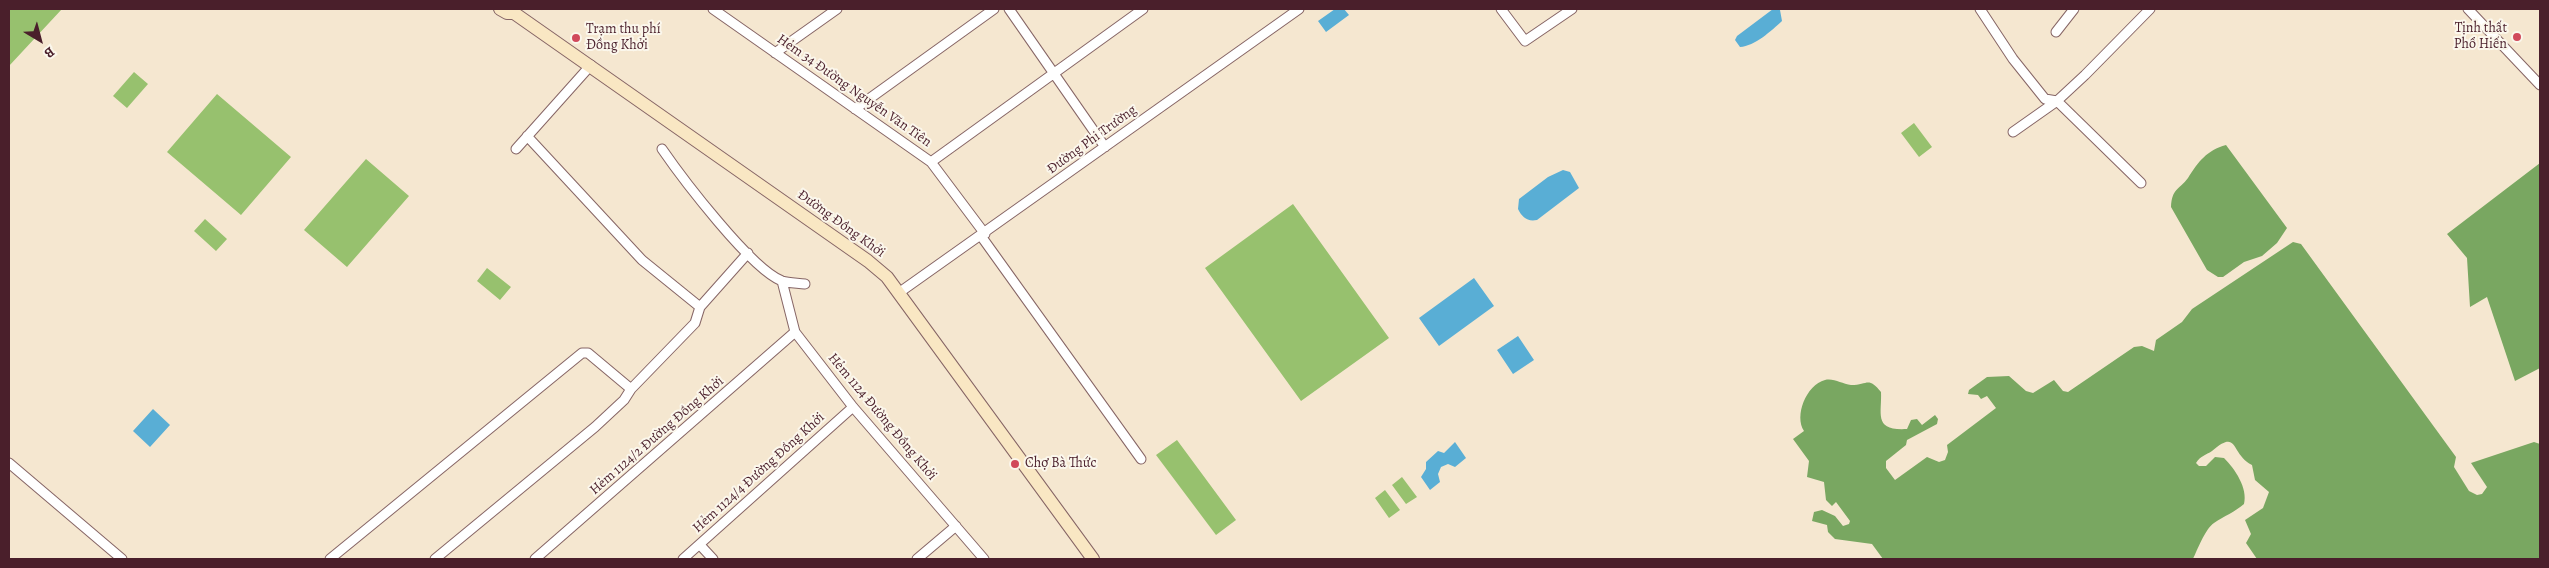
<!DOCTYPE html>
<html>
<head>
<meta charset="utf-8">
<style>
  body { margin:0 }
  #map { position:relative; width:2549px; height:568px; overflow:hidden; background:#f5e7d0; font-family:Alegreya,serif }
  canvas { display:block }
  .frame { position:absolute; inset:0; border:10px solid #4a1f2b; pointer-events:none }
  .north { position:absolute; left:15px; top:15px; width:50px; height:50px; -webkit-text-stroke:4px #fbf7ec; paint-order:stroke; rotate:143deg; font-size:14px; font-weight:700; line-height:20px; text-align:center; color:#4a1f2b }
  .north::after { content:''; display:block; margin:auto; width:18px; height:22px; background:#4a1f2b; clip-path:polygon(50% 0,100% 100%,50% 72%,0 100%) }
</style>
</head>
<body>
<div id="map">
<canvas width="2549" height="568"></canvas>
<div class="frame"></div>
<div class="north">B</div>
</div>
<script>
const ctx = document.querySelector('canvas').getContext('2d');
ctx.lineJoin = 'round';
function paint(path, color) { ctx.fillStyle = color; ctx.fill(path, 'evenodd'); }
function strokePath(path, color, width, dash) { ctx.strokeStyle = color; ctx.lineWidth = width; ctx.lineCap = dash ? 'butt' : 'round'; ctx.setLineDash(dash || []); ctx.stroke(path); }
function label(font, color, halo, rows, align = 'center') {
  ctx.font = font + ' Alegreya,serif'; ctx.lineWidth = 4; ctx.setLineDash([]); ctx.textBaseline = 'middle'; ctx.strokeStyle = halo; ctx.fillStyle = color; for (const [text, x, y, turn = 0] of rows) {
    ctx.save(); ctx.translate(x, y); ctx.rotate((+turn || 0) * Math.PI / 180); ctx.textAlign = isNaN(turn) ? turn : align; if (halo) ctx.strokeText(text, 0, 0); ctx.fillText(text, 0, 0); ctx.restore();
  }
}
const green = new Path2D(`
  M9,9H62L9,66Z
  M134,72L148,84L127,108L113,96Z
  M217,94L291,157L241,215L167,152Z
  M1914,123L1932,147L1919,157L1901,133Z
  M366,159L409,196L347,267L304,230Z
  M1293,204L1389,338L1301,401L1205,268Z
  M205,219L227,239L216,251L194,231Z
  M487,268L511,287L500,300L477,281Z
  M1177,440L1236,520L1216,535L1156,455Z
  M1402,477L1417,497L1406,504L1392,485Z
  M1385,490L1400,510L1389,518L1375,498Z`);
const forest = new Path2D(`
  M2226,145L2287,228L2277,243L2262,256L2244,262L2223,277H2218L2207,270L2171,207C2172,188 2179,190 2188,178C2198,162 2207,150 2226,145Z
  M2540,163V368L2515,381L2487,297L2470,307L2467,258L2447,234Z
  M2293,242L2301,244L2456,457L2454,467L2469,491L2477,495L2482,494L2487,487L2471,463L2534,442L2540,444V559H2257L2246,543L2251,534L2245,520L2263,508L2269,492L2255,480L2252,465C2230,454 2239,428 2212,451C2206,455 2200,456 2196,463L2199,466H2206L2215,457L2224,458C2235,469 2248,488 2244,504C2235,512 2224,516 2214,523C2205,529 2197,551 2193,559H1883L1872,544L1835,539L1828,532L1827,525L1812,521L1814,512L1822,510L1835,516L1843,526L1849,524L1850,521L1836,502L1832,506L1826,500L1824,482L1807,477L1809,461L1793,439L1804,431C1794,416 1806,385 1825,380C1834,378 1842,384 1851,385C1868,385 1868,376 1881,392C1882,414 1873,431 1907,429L1911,420L1917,419L1922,425L1935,415L1938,419L1937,424L1907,440L1906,445L1886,461V468L1895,480L1927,457L1939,462L1945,460L1948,452L1947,445L1996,408L1987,396L1981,399L1978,395L1968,394L1969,390L1987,377L2009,376L2026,391L2033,393L2054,380L2063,391L2068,392L2134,347L2142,346L2154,351L2156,340L2182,322L2192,309Z`);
const water = new Path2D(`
  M1335,9H1344L1349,15L1326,32L1318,21Z
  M1773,9L1780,10L1782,21C1771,31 1755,46 1740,47L1735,40L1737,36Z
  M1563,170L1570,172L1579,188L1537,220C1527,222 1522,217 1518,209L1519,199L1548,177Z
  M1474,278L1494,306L1439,346L1419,318Z
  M1518,336L1534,360L1513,374L1497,350Z
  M153,409L170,425L150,447L133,431Z
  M1455,442L1466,458L1455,467L1448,464L1441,467L1438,474L1440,482L1430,490L1421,477L1426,469V462L1438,451L1444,453Z`);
const minor = new Path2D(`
  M713,9L931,162L985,234
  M1009,9L1105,147
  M1501,9L1525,41L1572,9
  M1980,9L2013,59L2045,99L2057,101L2141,183
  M2468,9L2540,85
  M2056,32L2074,9
  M775,53L837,9
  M855,109L994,9
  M2013,132L2057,101L2085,75L2150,9
  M527,136L642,260L700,307
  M516,149L591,65
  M662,149C682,178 751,269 782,281C788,283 797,283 805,284
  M931,162L1143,9
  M981,236L1141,459
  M782,281L795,332L853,407L984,559
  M900,292L1299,9
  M9,463L122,559
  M700,545L713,559
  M330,559L582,353H588L631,389
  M435,559L595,427L624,400L631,389L695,323L700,307L748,253
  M535,559L795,332
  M683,559L853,407
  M917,559L956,526`);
const secondary = new Path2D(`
  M500,9L507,13H514
  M513,9L514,13L868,261L887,277L1093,559`);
const markers = [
  [2517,37,5,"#d1495b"],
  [576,38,5,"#d1495b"],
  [1015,464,5,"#d1495b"]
];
const poiNames = [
  ["Tịnh thất",2507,29,"right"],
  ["Phổ Hiến",2507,45,"right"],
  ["Trạm thu phí",586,30],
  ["Đồng Khởi",586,46],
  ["Chợ Bà Thức",1025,464]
];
const streetNames = [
  ["Hẻm 34 Đường Nguyễn Văn Tiên",854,91,35],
  ["Đường Phi Trường",1092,140,-36],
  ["Đường Đồng Khởi",841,224,36],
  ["Hẻm 1124 Đường Đồng Khởi",882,417,50],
  ["Hẻm 1124/2 Đường Đồng Khởi",657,436,-41],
  ["Hẻm 1124/4 Đường Đồng Khởi",759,473,-42]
];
paint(green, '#97c16e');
paint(forest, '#79a761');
paint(water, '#59aed5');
strokePath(minor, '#866565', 11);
strokePath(secondary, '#866565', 14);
strokePath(minor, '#fff', 9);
strokePath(secondary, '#f9e7c3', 12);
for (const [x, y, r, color] of markers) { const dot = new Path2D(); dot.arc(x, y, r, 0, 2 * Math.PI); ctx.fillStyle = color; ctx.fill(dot); strokePath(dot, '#fbf7ec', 2); }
label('14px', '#4a1f2b', '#fbf7ec', poiNames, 'left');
label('14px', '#4a1f2b', '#fbf7ec', streetNames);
</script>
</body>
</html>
